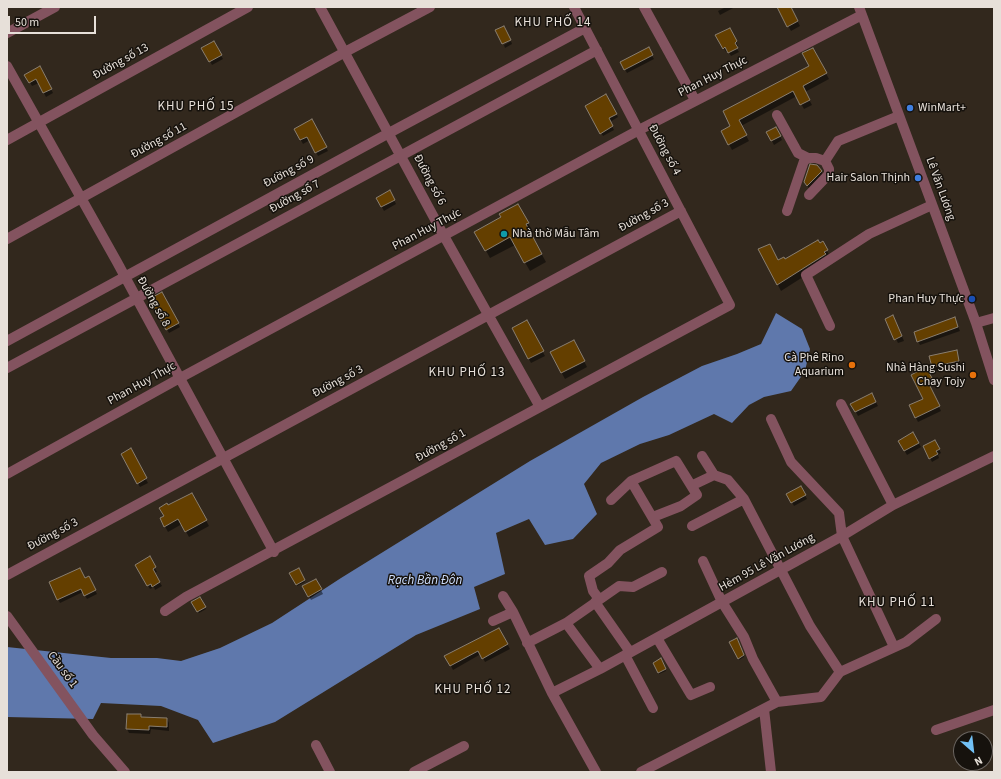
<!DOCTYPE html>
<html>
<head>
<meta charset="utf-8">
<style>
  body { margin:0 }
  #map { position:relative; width:1001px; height:779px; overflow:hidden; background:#32281d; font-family:"Source Sans 3",sans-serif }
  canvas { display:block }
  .frame { position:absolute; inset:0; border:8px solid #e7e0d9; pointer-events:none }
  .north { position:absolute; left:953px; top:731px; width:40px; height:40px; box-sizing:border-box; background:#16120d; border:1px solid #6a645f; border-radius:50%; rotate:152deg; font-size:11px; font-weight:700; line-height:16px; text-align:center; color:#e7e0d9 }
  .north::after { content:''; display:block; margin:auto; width:14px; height:18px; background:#72c1f5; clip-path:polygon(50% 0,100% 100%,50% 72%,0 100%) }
  .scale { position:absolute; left:8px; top:16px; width:88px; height:18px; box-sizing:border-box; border:2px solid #e7e0d9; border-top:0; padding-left:5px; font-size:12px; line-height:14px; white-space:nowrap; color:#e7e0d9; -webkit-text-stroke:3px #16120d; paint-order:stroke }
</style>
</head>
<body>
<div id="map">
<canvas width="1001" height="779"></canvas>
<div class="frame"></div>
<div class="north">N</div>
<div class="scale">50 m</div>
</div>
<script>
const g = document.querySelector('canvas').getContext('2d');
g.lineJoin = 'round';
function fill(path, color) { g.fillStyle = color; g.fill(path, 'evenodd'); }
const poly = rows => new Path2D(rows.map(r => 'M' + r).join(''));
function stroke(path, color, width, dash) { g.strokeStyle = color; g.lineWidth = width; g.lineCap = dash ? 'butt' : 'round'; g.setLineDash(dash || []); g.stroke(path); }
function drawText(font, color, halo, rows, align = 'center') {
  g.font = font + ' "Source Sans 3",sans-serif'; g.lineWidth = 3; g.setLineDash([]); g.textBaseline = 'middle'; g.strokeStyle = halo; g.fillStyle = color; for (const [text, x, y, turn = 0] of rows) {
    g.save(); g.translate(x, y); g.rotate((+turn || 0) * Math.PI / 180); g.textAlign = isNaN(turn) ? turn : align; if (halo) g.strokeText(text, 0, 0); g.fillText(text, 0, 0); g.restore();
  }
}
fill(poly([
  [776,313,802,329,810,349,805,371,791,391,764,397,749,405,732,423,714,414,669,435,640,444,601,463,584,484,597,514,573,539,545,545,529,519,496,533,505,574,474,587,480,609,416,635,275,722,213,743,198,720,161,706,101,703,93,719,7,717,7,647,111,658,157,658,181,661,220,648,272,623,341,578,530,461,643,397,702,366,737,354,761,344]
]), '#5f78ac');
fill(poly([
  [726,7,735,7,720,15,718,11],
  [778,7,790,7,800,26,791,31],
  [729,29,738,46,736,47,739,52,731,56,728,51,726,52,717,35],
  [511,41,512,44,505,48,504,45],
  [213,42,223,59,212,65,203,48],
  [648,49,654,59,627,73,621,62],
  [813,49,829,79,805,92,812,105,804,109,797,96,741,126,749,141,732,150,722,131,732,126,724,112,810,66],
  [40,67,53,93,46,97,39,83,32,86,26,75],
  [606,96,618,117,610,122,614,130,603,136,586,107],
  [312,121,328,151,318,156,310,140,303,144,295,130],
  [776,128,782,140,774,145,768,133],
  [817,166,824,176,810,190,805,182],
  [390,192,396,204,384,211,377,198],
  [518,205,533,232,530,233,546,262,530,271,515,245,490,258,476,232,502,218],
  [822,243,830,256,828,261,781,291,760,250,778,261,785,261],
  [162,294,180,327,169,333,151,300],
  [954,318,960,331,920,345,918,341],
  [886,319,895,320,904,341,898,343],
  [527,322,545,356,531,363,513,329],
  [577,347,587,367,565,379,551,353],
  [956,351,961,365,935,371,933,367],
  [926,368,933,382,929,385,941,411,918,422,910,406,924,399],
  [872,395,878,406,858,416,852,404],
  [913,433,921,447,907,455,899,441],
  [935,441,941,453,938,455,939,458,932,462,930,458],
  [130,450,148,483,140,487,122,454],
  [801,487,807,499,794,506,788,494],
  [192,494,209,526,189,537,182,524,168,532,161,519,165,516,168,507],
  [149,558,157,572,154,573,162,586,155,590,154,587,150,589,136,565],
  [299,569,305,582,297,586,291,574],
  [88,578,97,594,87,599,83,592,60,603,58,599],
  [316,580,323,594,311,600,304,587],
  [200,598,206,609,199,613,192,602],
  [499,629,510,649,485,662,481,654,453,670,446,656],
  [736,639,744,657,739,660,730,642],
  [661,660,666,671,659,674,654,663],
  [141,715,142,718,167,719,169,723,169,731,151,729,150,734,129,733,127,729]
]), '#0007');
const building = poly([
  [777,7,791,7,798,21,787,27,777,7],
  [504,26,511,40,502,44,495,30,504,26],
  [730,28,737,41,735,43,738,48,728,53,725,47,723,49,715,35,730,28],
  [214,41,222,55,209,62,201,48,214,41],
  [649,47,653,55,624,70,620,62,649,47],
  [813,48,827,73,803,86,810,100,800,105,793,91,739,120,747,135,728,145,721,131,730,126,723,111,809,66,802,53,813,48],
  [40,66,52,89,43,93,36,79,29,83,24,75,40,66],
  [606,94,617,114,609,118,613,126,600,134,585,106,606,94],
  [312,119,327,147,315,153,307,137,300,140,294,129,312,119],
  [776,127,781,136,771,141,766,132,776,127],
  [810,164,817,165,822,171,807,186,804,182,810,164],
  [390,190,395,200,381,207,376,198,390,190],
  [518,204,529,223,526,224,542,254,524,263,510,237,485,251,474,232,501,217,499,214,518,204],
  [818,240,820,243,823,241,828,250,824,252,826,254,777,285,758,249,770,244,778,260,784,257,785,259,818,240],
  [162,292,179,323,166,330,149,299,162,292],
  [893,315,902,336,894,340,885,319,893,315],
  [955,317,958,327,917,342,914,332,955,317],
  [527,320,544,351,528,359,512,328,527,320],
  [574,340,585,361,561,373,550,352,574,340],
  [957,350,959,361,932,367,929,356,957,350],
  [926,367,932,378,927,380,940,406,915,418,909,405,923,399,911,375,926,367],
  [872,393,876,402,855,412,850,404,872,393],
  [913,432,919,443,904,451,898,441,913,432],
  [935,440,940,449,936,451,938,454,929,459,923,446,935,440],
  [131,448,147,478,137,484,121,454,131,448],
  [801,486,806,495,791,503,786,494,801,486],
  [192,493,207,520,185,532,178,519,164,527,160,518,164,516,159,508,167,503,168,505,192,493],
  [150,556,156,567,153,569,160,582,152,587,151,584,147,586,135,565,150,556],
  [80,568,85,578,89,576,96,590,84,596,81,589,57,600,49,582,80,568],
  [299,568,305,580,296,585,289,573,299,568],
  [316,579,322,589,308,597,302,586,316,579],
  [200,597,206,607,197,612,191,602,200,597],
  [499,628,508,644,482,659,478,651,450,666,444,656,499,628],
  [737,638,744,655,738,659,729,642,737,638],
  [661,658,666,669,658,673,653,663,661,658],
  [127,714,141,714,141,717,167,718,167,727,149,726,149,730,126,729,127,714]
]);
fill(building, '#643f00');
stroke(building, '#897e70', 1);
stroke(poly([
  [320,7,444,236,540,407],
  [644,7,695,100],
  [859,7,976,323,994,380],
  [7,33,55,7],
  [7,66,117,262,274,552],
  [777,115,798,153,808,158],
  [7,140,248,7],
  [809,195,829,174,829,169,825,161,838,141,899,116],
  [787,211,804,161,808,158,816,158,825,161],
  [7,239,345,52,430,7],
  [976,323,994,318],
  [830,326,806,275,869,234,932,205],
  [7,341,389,133,585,28],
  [7,368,597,50],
  [841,404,893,505],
  [771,419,791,462,839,513,842,536,894,647],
  [702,456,714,475,728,480,744,499,810,626,840,672],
  [7,474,180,378,639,130,862,15],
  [693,485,714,475],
  [611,500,631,481,676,461,697,495,681,506,653,517],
  [692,526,744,499],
  [703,561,722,602,744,637,753,659,777,702],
  [7,575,681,211],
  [503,596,513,612,552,693,596,772],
  [599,599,593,591,589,576,608,563,620,550,658,527,631,481],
  [595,602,630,652],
  [165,611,186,597,730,305,574,7],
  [7,616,93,735,125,772],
  [493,621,513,612],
  [566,623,600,669],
  [657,638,691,695,710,687],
  [527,643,566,623,619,586,633,587,662,572],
  [625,655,653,708],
  [552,693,600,669,842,536,893,505,994,456],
  [764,709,771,772],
  [936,730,994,710],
  [316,745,330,772],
  [414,772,464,746],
  [641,772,777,702,821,697,840,672,906,642,936,619]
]), '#83535f', 10);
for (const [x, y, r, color] of [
  [910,108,4,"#3f7fe0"],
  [918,178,4,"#3f7fe0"],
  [504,234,4,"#0f9aa8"],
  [972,299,4,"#1a4fb4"],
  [852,365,4,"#e8710a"],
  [973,375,4,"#e8710a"]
]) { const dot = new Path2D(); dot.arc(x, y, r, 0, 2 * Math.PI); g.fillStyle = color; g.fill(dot); stroke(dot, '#16120d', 1.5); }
drawText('12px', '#e7e0d9', '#16120d', [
  ["Đường số 13",121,62,-29],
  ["Phan Huy Thực",713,77,-27],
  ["Đường số 11",159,141,-29],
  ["Đường số 4",664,150,62],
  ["Đường số 9",289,172,-28],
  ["Đường số 6",429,180,62],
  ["Lê Văn Lương",940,189,70],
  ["Đường số 7",295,197,-29],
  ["Đường số 3",644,216,-29],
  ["Phan Huy Thực",427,230,-28],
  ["Đường số 8",153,302,61],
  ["Đường số 3",338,382,-28],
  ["Phan Huy Thực",142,384,-29],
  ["Đường số 1",441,446,-29],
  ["Đường số 3",53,535,-28],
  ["Hẻm 95 Lê Văn Lương",767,563,-29],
  ["Cầu số 1",62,670,54]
]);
drawText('12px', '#e7e0d9', '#16120d', [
  ["WinMart+",918,108,"left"],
  ["Hair Salon Thịnh",910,178],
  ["Nhà thờ Mẫu Tâm",512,234,"left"],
  ["Phan Huy Thực",964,299],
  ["Cà Phê Rino",844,358],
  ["Aquarium",844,372],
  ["Nhà Hàng Sushi",965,368],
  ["Chay Tojy",965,382]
], 'right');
g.letterSpacing = '1px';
drawText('13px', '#e7e0d9', '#16120d', [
  ["KHU PHỐ 14",553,23],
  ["KHU PHỐ 15",196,107],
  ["KHU PHỐ 13",467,373],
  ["KHU PHỐ 11",897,603],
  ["KHU PHỐ 12",473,690]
]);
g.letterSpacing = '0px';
drawText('italic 13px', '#cedefd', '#16120d', [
  ["Rạch Bần Đôn",425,581]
]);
</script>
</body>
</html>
